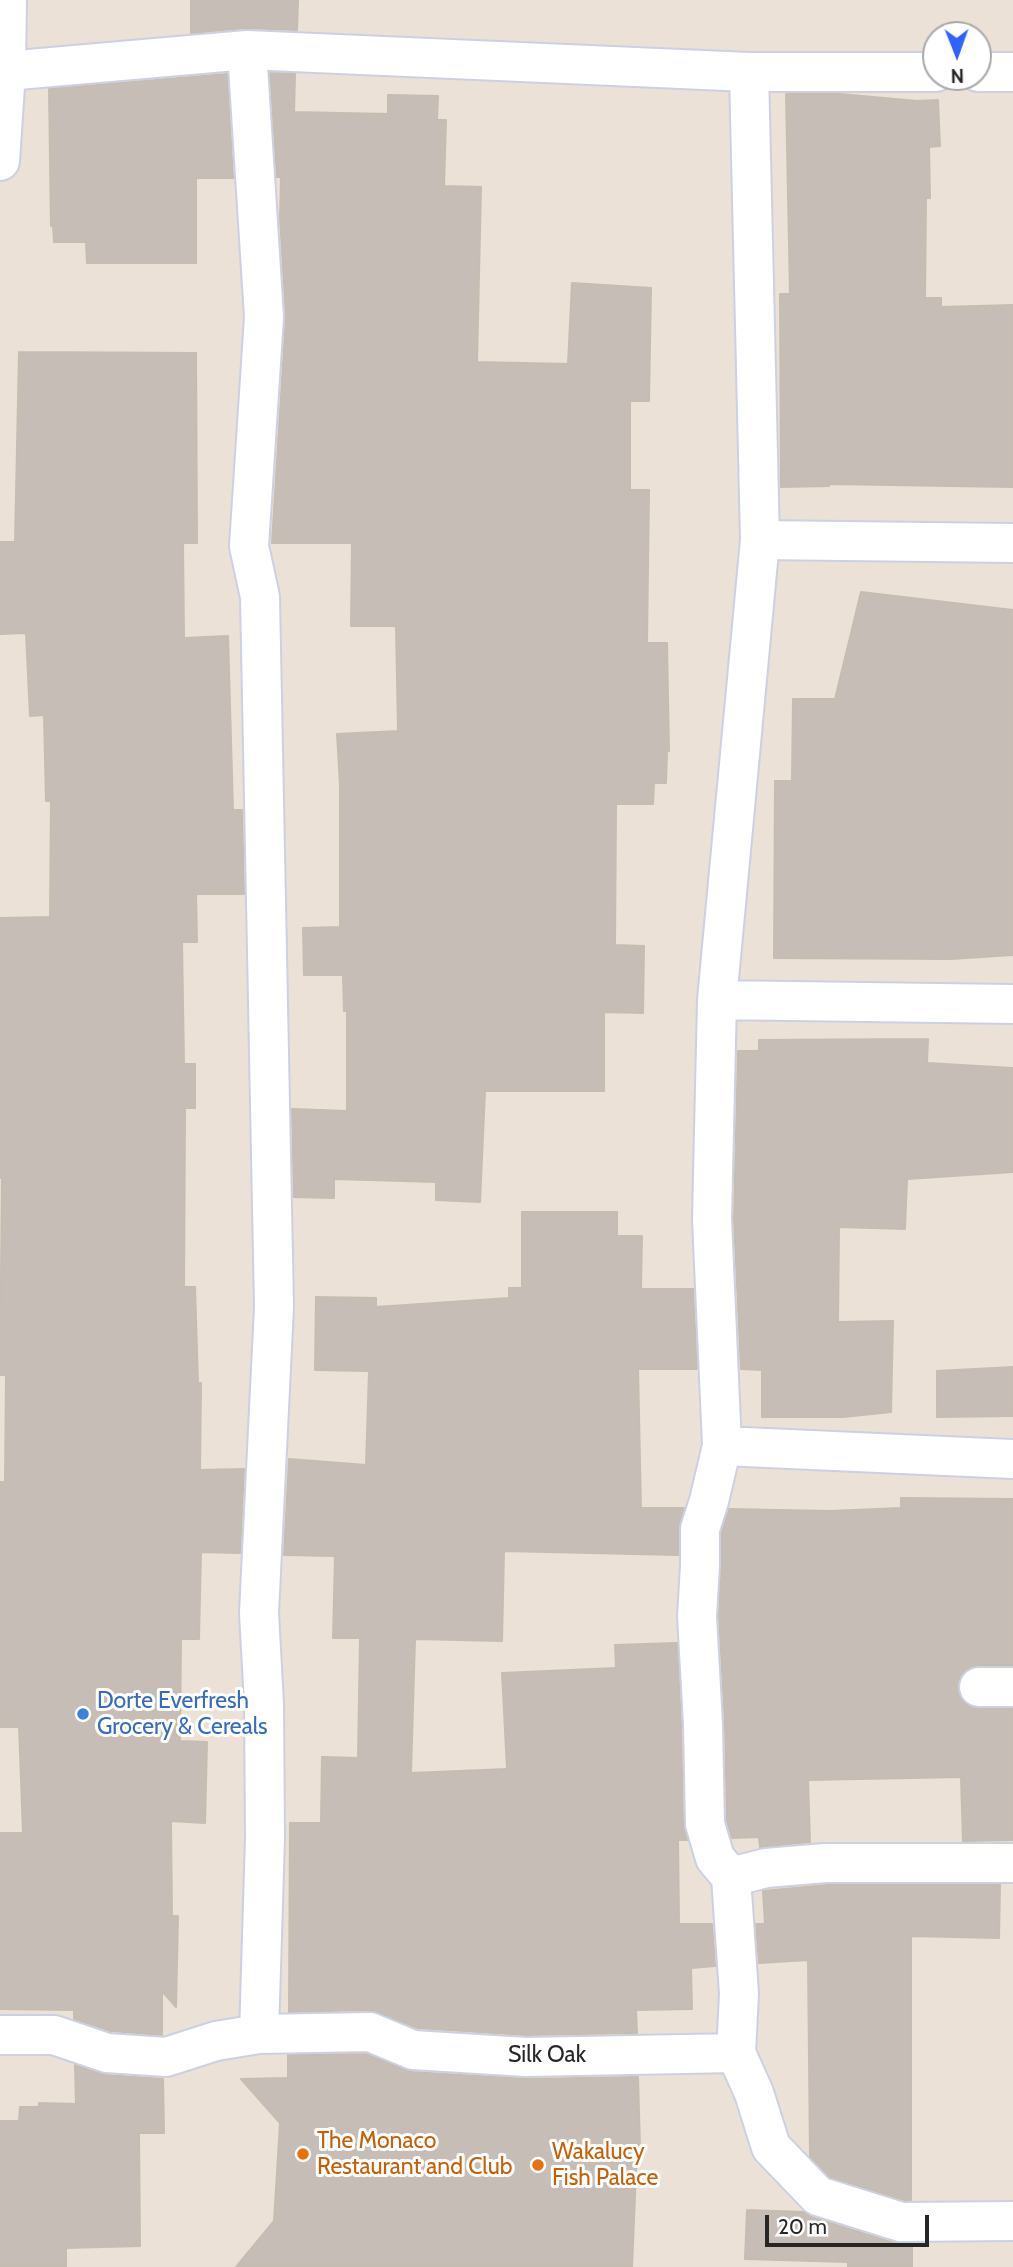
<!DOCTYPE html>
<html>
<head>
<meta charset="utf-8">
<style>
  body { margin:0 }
  #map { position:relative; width:1013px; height:2267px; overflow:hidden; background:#ebe1d6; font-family:Cabin,sans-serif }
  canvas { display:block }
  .north { position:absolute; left:922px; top:21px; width:70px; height:70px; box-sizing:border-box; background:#fff; border:2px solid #a8a8a8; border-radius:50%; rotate:179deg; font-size:19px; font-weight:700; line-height:28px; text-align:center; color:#262626 }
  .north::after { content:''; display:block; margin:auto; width:24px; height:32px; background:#2f62ff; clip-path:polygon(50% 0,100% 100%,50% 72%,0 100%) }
  .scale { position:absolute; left:765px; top:2215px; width:164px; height:32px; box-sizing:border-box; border:4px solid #262626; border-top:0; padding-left:9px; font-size:21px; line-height:24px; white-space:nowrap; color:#262626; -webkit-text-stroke:5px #fff; paint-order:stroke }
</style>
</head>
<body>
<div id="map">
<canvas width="1013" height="2267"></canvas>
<div class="north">N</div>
<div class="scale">20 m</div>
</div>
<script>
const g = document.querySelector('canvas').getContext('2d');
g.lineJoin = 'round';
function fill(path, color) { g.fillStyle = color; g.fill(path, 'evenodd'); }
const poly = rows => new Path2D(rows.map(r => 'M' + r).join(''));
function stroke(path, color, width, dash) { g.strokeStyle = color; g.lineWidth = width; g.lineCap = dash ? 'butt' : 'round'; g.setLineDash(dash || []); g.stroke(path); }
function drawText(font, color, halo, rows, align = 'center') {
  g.font = font + ' Cabin,sans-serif'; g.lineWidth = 6; g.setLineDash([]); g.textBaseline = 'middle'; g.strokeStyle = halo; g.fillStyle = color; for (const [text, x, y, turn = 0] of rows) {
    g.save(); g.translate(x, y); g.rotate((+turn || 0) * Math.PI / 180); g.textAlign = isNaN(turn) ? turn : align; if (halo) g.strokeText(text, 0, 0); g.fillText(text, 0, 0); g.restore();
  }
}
const building = poly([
  [191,0,298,0,297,30,245,28,191,33,191,0],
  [270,73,295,74,294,112,388,114,388,95,438,96,437,120,446,120,444,186,481,187,477,362,568,364,572,283,651,288,649,401,630,401,630,490,649,490,647,643,667,643,669,751,667,751,666,783,654,783,653,804,616,804,615,945,644,946,643,1013,604,1012,604,1091,485,1091,480,1202,436,1200,436,1182,334,1179,334,1198,294,1197,292,1109,347,1111,347,1011,344,1011,343,975,304,975,303,928,340,927,340,785,337,734,398,731,396,626,351,626,352,543,272,543,286,316,280,218,281,177,277,177,270,73],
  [227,74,233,178,196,178,196,263,87,263,86,242,54,242,53,226,51,226,49,89,227,74],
  [786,94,840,94,917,101,938,100,940,146,929,147,930,198,926,198,925,298,941,298,941,307,1013,305,1013,487,829,484,829,486,781,487,780,294,790,294,786,94],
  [19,352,196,353,197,543,183,543,184,638,228,636,233,810,242,810,244,894,196,894,197,942,182,942,184,1064,195,1064,195,1108,185,1108,184,1287,195,1287,198,1383,201,1383,200,1470,244,1469,240,1553,201,1552,199,1639,181,1639,180,1741,207,1742,205,1823,171,1821,172,1916,178,1916,176,2007,162,1991,162,2035,111,2031,74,2019,74,2010,0,2009,0,1833,23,1833,19,1727,0,1727,0,1482,5,1482,6,1375,0,1375,2,1178,0,1178,0,918,50,917,51,801,46,801,44,715,30,716,26,633,0,634,0,542,15,542,19,352],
  [861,592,1013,610,1013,955,951,959,774,958,775,781,792,781,793,699,835,699,861,592],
  [928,1039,927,1063,1013,1068,1013,1172,907,1179,905,1229,839,1227,838,1322,893,1321,891,1412,843,1417,762,1417,762,1370,741,1369,734,1219,738,1051,759,1051,759,1040,928,1039],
  [522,1212,617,1212,617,1236,642,1236,641,1289,693,1289,697,1369,638,1369,641,1508,684,1508,678,1529,678,1555,504,1551,502,1641,415,1639,411,1773,507,1769,502,1673,616,1668,615,1645,677,1643,681,1725,683,1824,687,1840,678,1840,679,1924,712,1924,715,1966,691,1968,692,2009,636,2010,637,2033,526,2035,418,2028,370,2010,289,2012,290,1823,321,1823,322,1757,358,1758,360,1638,333,1638,335,1556,284,1555,289,1459,366,1465,369,1371,315,1370,316,1297,376,1298,376,1307,509,1298,509,1288,522,1288,522,1212],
  [1013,1367,1013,1416,937,1417,937,1371,1013,1367],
  [901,1498,1013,1499,1013,1665,979,1665,969,1668,960,1676,957,1686,960,1697,969,1706,979,1709,1013,1709,1013,1840,963,1841,961,1777,808,1780,810,1842,760,1847,759,1837,732,1838,727,1821,725,1723,719,1616,722,1532,729,1509,830,1511,901,1508,901,1498],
  [826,1885,1000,1885,999,1938,911,1936,911,2200,904,2200,830,2177,810,2156,808,1960,759,1963,756,1924,765,1924,763,1891,826,1885],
  [366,2054,412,2072,526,2079,638,2077,640,2148,637,2148,632,2267,236,2267,274,2221,280,2123,241,2079,288,2078,288,2055,366,2054],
  [75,2065,105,2075,163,2079,164,2133,139,2133,140,2246,66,2248,66,2267,0,2267,0,2121,19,2121,20,2107,39,2107,39,2103,76,2104,75,2065],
  [747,2210,803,2212,811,2217,894,2243,912,2244,912,2267,848,2267,848,2262,745,2259,747,2210]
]);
fill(building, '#c6beb6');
stroke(building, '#c6bdb0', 2);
const street = poly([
  [247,50,749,72,936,72],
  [6,71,247,50,264,317,249,546,260,597,274,1307,259,1613,264,1704,265,1838,259,2034],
  [978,72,1013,72],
  [0,161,6,71,7,0],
  [760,540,1013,543],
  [717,1000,1013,1004],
  [722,1446,1013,1459],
  [979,1687,1013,1687],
  [731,1877,766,1868,825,1863,1013,1863],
  [0,2035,54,2035,107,2053,166,2057,216,2041,259,2034,370,2032,413,2050,526,2057,736,2053,754,2093,771,2147,818,2196,901,2222,1013,2221],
  [736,2053,739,1994,731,1877,715,1858,705,1824,703,1724,697,1616,700,1566,700,1529,709,1501,722,1446,712,1219,717,1000,760,540,749,72]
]);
stroke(street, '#cbd1e2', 42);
stroke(street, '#fff', 38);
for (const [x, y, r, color] of [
  [83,1714,7,"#3f7fe0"],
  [303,2154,7,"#e8710a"],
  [538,2165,7,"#e8710a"]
]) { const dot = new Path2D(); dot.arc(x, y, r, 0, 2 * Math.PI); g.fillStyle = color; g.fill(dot); stroke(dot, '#fff', 2.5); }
drawText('23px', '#366cbe', '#fff', [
  ["Dorte Everfresh",97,1701],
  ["Grocery & Cereals",97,1727]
], 'left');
drawText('23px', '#262626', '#fff', [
  ["Silk Oak",547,2055]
]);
drawText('23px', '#c56008', '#fff', [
  ["The Monaco",317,2141],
  ["Restaurant and Club",317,2167],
  ["Wakalucy",552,2152],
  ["Fish Palace",552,2178]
], 'left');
</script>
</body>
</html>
